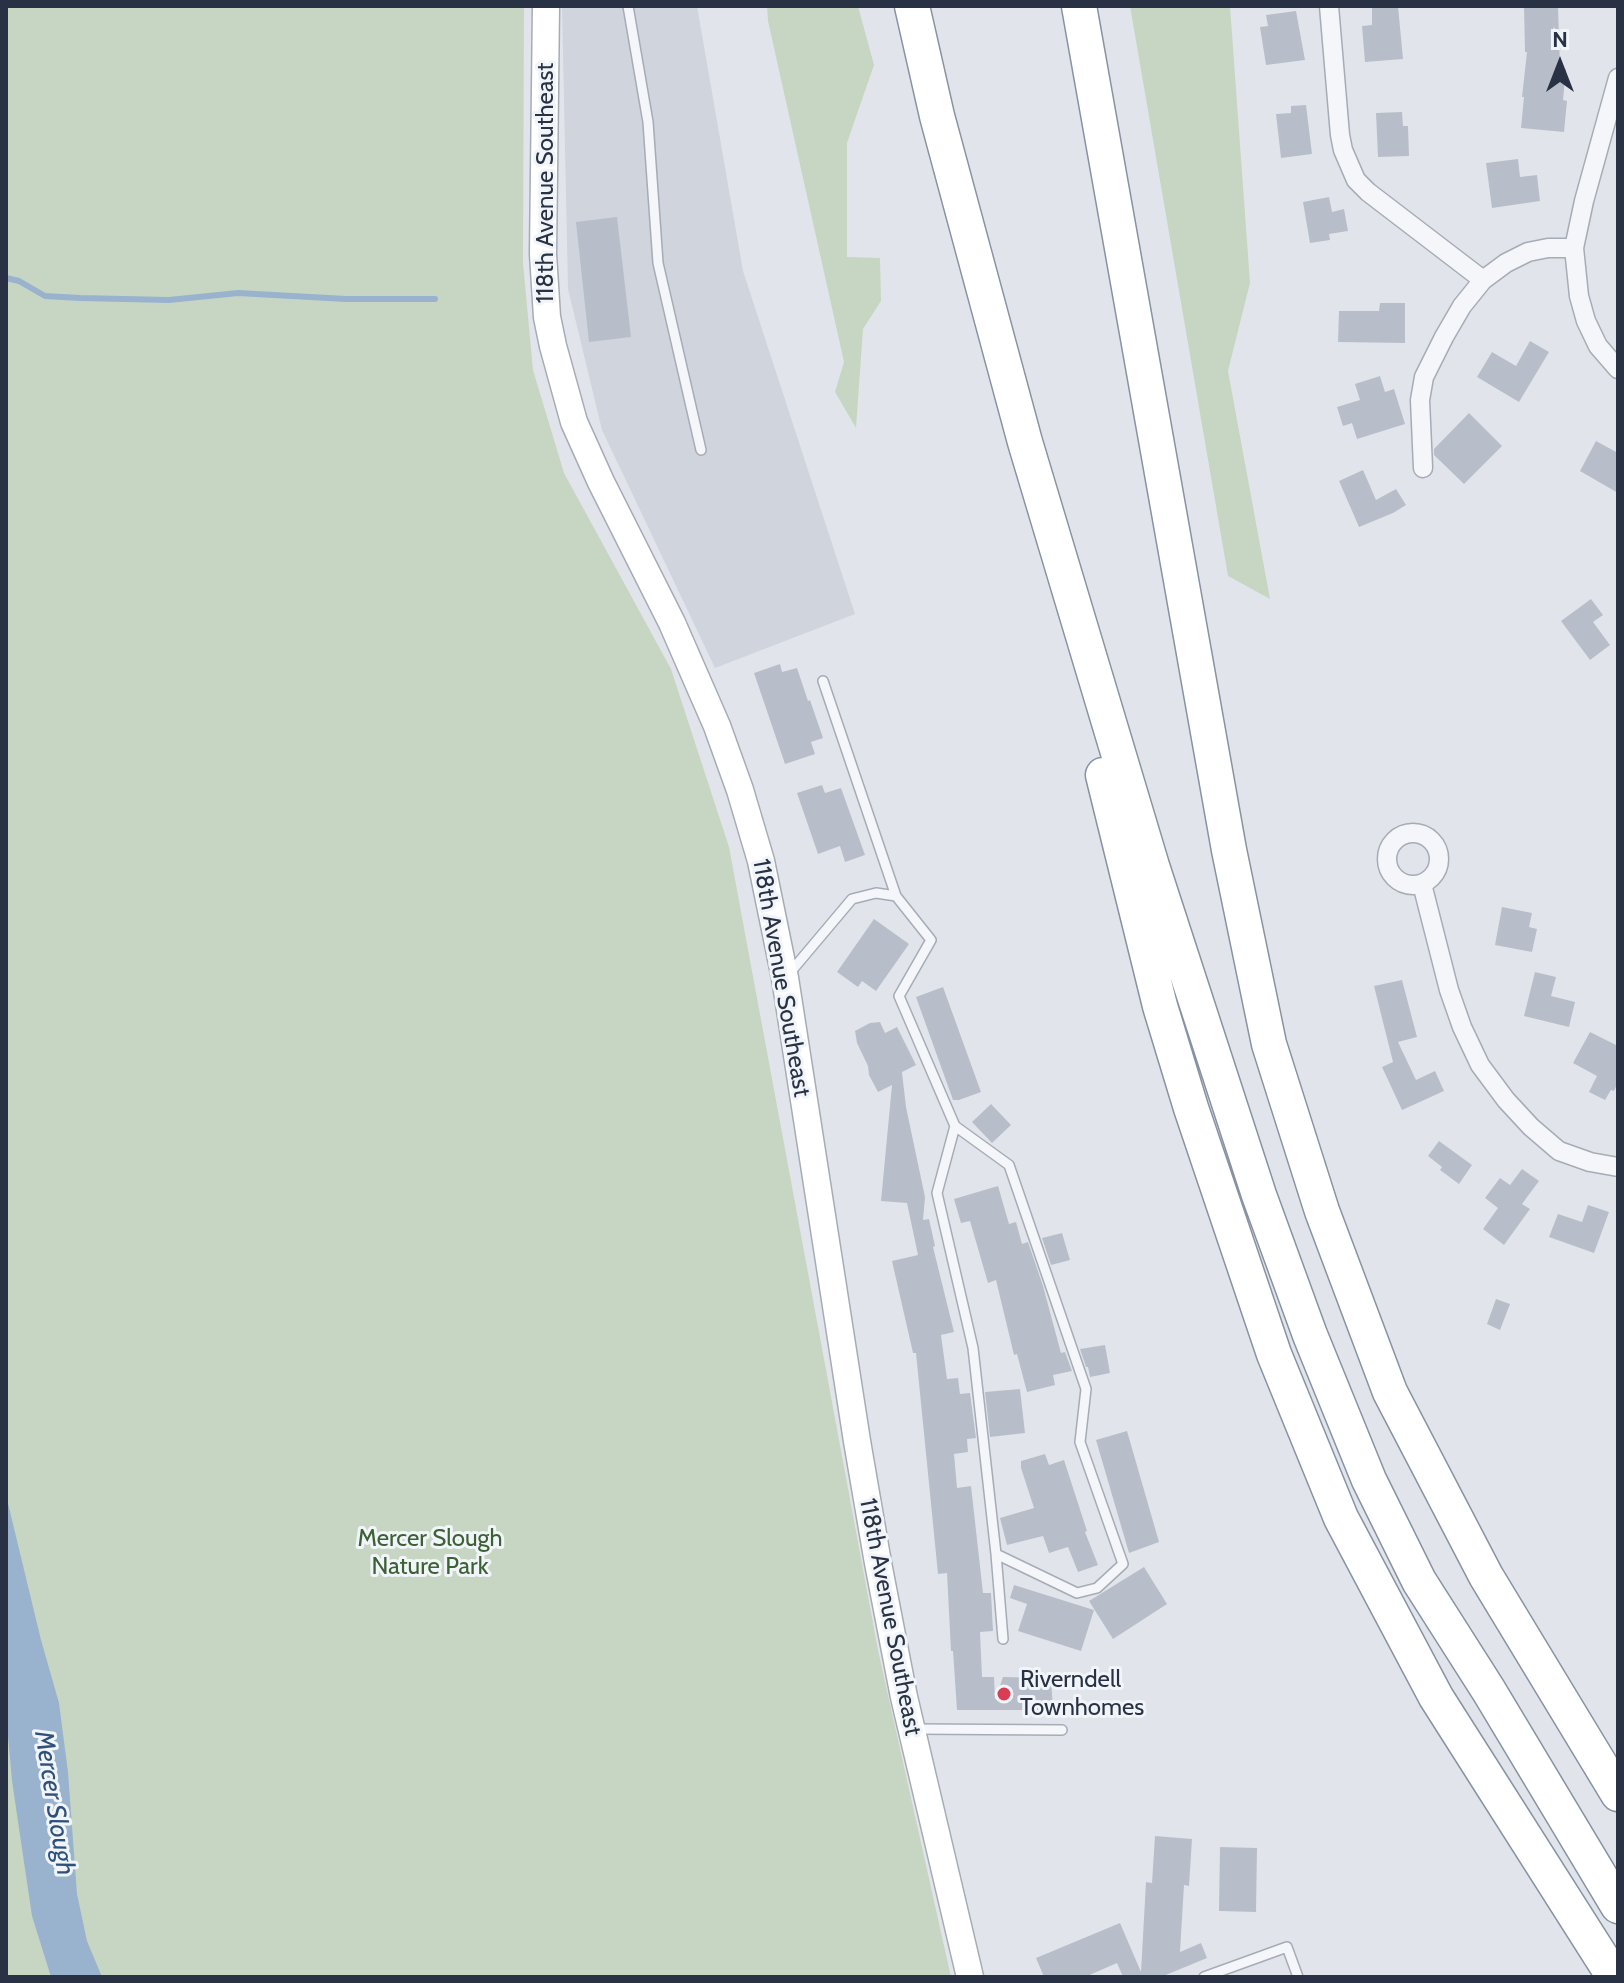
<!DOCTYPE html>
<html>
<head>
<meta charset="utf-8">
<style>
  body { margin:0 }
  #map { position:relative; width:1624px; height:1983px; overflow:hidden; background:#e1e5eb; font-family:Cabin,sans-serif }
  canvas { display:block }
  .frame { position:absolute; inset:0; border:8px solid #283244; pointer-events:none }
  .north { position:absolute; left:1520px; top:24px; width:80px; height:80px; -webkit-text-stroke:6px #f1f4f8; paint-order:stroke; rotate:0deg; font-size:22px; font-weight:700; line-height:32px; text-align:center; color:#283244 }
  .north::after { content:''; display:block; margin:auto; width:28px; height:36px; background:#283244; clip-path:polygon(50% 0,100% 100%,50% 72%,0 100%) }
</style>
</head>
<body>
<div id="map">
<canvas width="1624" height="1983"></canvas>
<div class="frame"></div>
<div class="north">N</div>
</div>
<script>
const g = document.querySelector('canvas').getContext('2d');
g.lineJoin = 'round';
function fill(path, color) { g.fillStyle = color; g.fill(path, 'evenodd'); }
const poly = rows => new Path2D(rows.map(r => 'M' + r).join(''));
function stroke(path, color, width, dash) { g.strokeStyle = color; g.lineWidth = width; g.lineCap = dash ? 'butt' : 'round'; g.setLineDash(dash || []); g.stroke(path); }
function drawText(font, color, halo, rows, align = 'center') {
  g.font = font + ' Cabin,sans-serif'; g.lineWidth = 6; g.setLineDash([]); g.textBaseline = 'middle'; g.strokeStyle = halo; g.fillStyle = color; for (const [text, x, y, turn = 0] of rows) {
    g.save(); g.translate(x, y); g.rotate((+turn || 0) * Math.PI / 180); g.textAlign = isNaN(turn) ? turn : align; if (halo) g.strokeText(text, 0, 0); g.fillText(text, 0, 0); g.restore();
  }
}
fill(poly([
  [562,6,697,6,743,271,855,614,715,668,602,430,568,289]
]), '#cfd4dd');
fill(poly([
  [6,6,524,6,523,263,533,370,564,473,671,669,729,847,878,1650,951,1977,6,1977],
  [767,6,858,6,874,65,847,143,847,257,880,258,881,301,863,329,856,428,835,392,844,362,768,21],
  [1130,6,1230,6,1250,283,1228,371,1270,599,1228,576]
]), '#c7d6c2');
fill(poly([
  [6,1495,41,1640,59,1703,68,1772,77,1894,87,1941,102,1977,51,1977,32,1916,12,1781,6,1714]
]), '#99b3ce');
stroke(poly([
  [6,278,19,281,45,296,80,298,169,300,238,293,346,299,435,299]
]), '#99b3ce', 6);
fill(poly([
  [1372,6,1398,6,1403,59,1365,62,1362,26,1372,25],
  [1524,6,1558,6,1560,68,1566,69,1563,100,1567,101,1564,132,1521,128,1524,97,1522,97,1527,52,1525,52],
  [1296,11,1305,60,1266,65,1260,27,1268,26,1266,15],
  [1306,105,1312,154,1281,158,1276,114,1291,113,1291,106],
  [1402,112,1403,126,1408,126,1409,156,1378,157,1376,113],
  [1518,159,1520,177,1537,175,1540,201,1492,208,1486,163],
  [1329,197,1332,212,1344,209,1348,231,1329,234,1330,240,1310,243,1303,202],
  [617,217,631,337,589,342,576,222],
  [1380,303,1405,303,1405,343,1338,342,1339,311,1379,311],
  [1530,341,1549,352,1519,402,1477,377,1492,352,1516,366],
  [1380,376,1385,392,1394,389,1405,424,1357,439,1352,423,1343,426,1337,407,1360,400,1355,384],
  [1469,413,1502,446,1464,484,1434,455,1434,449],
  [1596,441,1618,453,1618,493,1580,471],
  [1363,470,1376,500,1396,489,1406,505,1393,513,1359,527,1339,481],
  [1591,599,1603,615,1593,622,1610,645,1590,660,1561,621],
  [780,664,782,672,797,668,808,701,810,700,823,738,811,742,815,754,785,764,754,673],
  [822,785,825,793,841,788,865,855,845,862,840,846,818,854,797,793],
  [1502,907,1532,913,1529,927,1537,929,1532,952,1495,945],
  [874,919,909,944,876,991,862,981,858,987,837,972],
  [1535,972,1556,977,1551,996,1575,1002,1569,1027,1524,1016],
  [1402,980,1417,1037,1398,1042,1416,1080,1435,1071,1444,1091,1402,1110,1382,1067,1393,1062,1374,986],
  [943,987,981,1092,959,1100,953,1100,916,997],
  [880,1022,885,1033,897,1027,916,1065,902,1072,906,1107,925,1197,923,1220,929,1219,935,1246,933,1247,954,1332,941,1335,947,1379,958,1378,960,1394,970,1393,976,1438,967,1439,968,1452,954,1454,957,1488,971,1486,983,1593,991,1593,993,1631,980,1632,982,1677,994,1677,995,1700,1003,1677,1051,1678,1053,1710,957,1710,953,1651,951,1651,947,1573,938,1574,916,1353,913,1353,892,1261,918,1255,907,1203,881,1201,892,1085,878,1092,869,1075,868,1066,857,1043,855,1031,870,1023],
  [1590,1032,1618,1046,1618,1082,1614,1091,1611,1090,1605,1100,1589,1092,1597,1076,1573,1063],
  [991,1104,1011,1125,992,1143,972,1122],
  [1439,1141,1472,1165,1459,1184,1440,1170,1442,1167,1428,1156],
  [1522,1169,1539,1181,1522,1204,1530,1209,1504,1245,1483,1229,1498,1208,1485,1198,1500,1178,1510,1185],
  [998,1186,1009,1224,1016,1222,1022,1244,1028,1242,1043,1286,1061,1353,1065,1352,1072,1371,1053,1375,1055,1385,1027,1392,1017,1354,1014,1355,996,1280,988,1283,970,1221,961,1223,954,1199],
  [1588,1205,1609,1212,1594,1253,1549,1237,1558,1214,1582,1222],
  [1062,1233,1070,1260,1051,1265,1042,1238],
  [1496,1299,1510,1304,1500,1330,1487,1324],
  [1105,1345,1110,1373,1090,1377,1088,1367,1086,1367,1080,1349],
  [1020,1389,1025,1433,990,1437,985,1392],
  [1127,1431,1159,1542,1129,1553,1096,1440],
  [1045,1454,1049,1465,1064,1460,1087,1531,1085,1532,1098,1565,1078,1572,1068,1547,1049,1553,1043,1536,1007,1545,1000,1518,1034,1508,1021,1468,1021,1461],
  [1144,1567,1167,1604,1113,1639,1089,1601],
  [1014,1585,1094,1610,1081,1651,1018,1631,1027,1604,1010,1598],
  [1155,1836,1192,1839,1189,1886,1184,1885,1180,1952,1201,1943,1207,1958,1161,1977,1123,1977,1117,1963,1085,1977,1044,1977,1036,1958,1120,1923,1141,1972,1146,1882,1152,1883],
  [1220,1847,1257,1848,1256,1912,1219,1911]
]), '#b8bec9');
const lane = poly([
  [628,6,648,122,658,263,701,450],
  [823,681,896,896,931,940,899,996,955,1126,1009,1165,1086,1389,1080,1442,1123,1564,1097,1588,1077,1593,996,1554],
  [788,975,852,899,876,893,896,896],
  [955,1126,937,1193,973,1348,996,1554,1003,1639],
  [915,1729,1062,1730],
  [1204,1977,1287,1947,1298,1977]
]);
const street = poly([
  [1329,6,1340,135,1343,150,1356,180,1368,192,1483,280],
  [1618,78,1584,201,1574,248,1579,296,1586,321,1598,346,1618,369],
  [1423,468,1420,400,1424,377,1444,337,1462,306,1483,280,1506,263,1528,252,1548,248,1574,248],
  '1387 859a26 26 0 1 1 52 0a26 26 0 1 1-52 0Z',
  [1422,884,1449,990,1462,1027,1480,1065,1506,1100,1531,1127,1559,1151,1590,1162,1618,1167]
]);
const secondary = poly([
  [546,6,543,254,547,317,553,346,574,422,601,482,672,623,717,726,740,790,761,861,785,978,857,1441,878,1563,904,1697,970,1977]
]);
const highway = poly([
  [912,6,937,116,1025,442,1152,866,1259,1195,1310,1335,1369,1480,1419,1581,1489,1691,1618,1906],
  [1079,6,1229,850,1269,1044,1322,1211,1390,1392,1486,1576,1618,1794],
  [1103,775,1160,1006,1191,1108,1274,1354,1341,1518,1436,1697,1614,1977]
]);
stroke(lane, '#a6acb6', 12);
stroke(street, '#a6acb6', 21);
stroke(secondary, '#a6acb6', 29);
stroke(highway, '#8792a3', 37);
stroke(lane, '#f4f6f9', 9);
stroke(street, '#f4f6f9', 18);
stroke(secondary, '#fff', 26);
stroke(highway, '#fff', 34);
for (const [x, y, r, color] of [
  [1004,1694,8,"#da3c53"]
]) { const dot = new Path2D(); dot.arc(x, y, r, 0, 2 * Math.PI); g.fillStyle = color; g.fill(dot); stroke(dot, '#f1f4f8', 3); }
drawText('24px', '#283244', '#f1f4f8', [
  ["118th Avenue Southeast",546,183,-90],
  ["118th Avenue Southeast",781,978,80],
  ["118th Avenue Southeast",890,1617,79]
]);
drawText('24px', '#3c6134', '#f1f4f8', [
  ["Mercer Slough",430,1539],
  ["Nature Park",430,1567]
]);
drawText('24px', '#283244', '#f1f4f8', [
  ["Riverndell",1020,1680],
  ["Townhomes",1020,1708]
], 'left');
drawText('italic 26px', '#2e517c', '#f1f4f8', [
  ["Mercer Slough",54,1803,81]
]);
</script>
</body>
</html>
